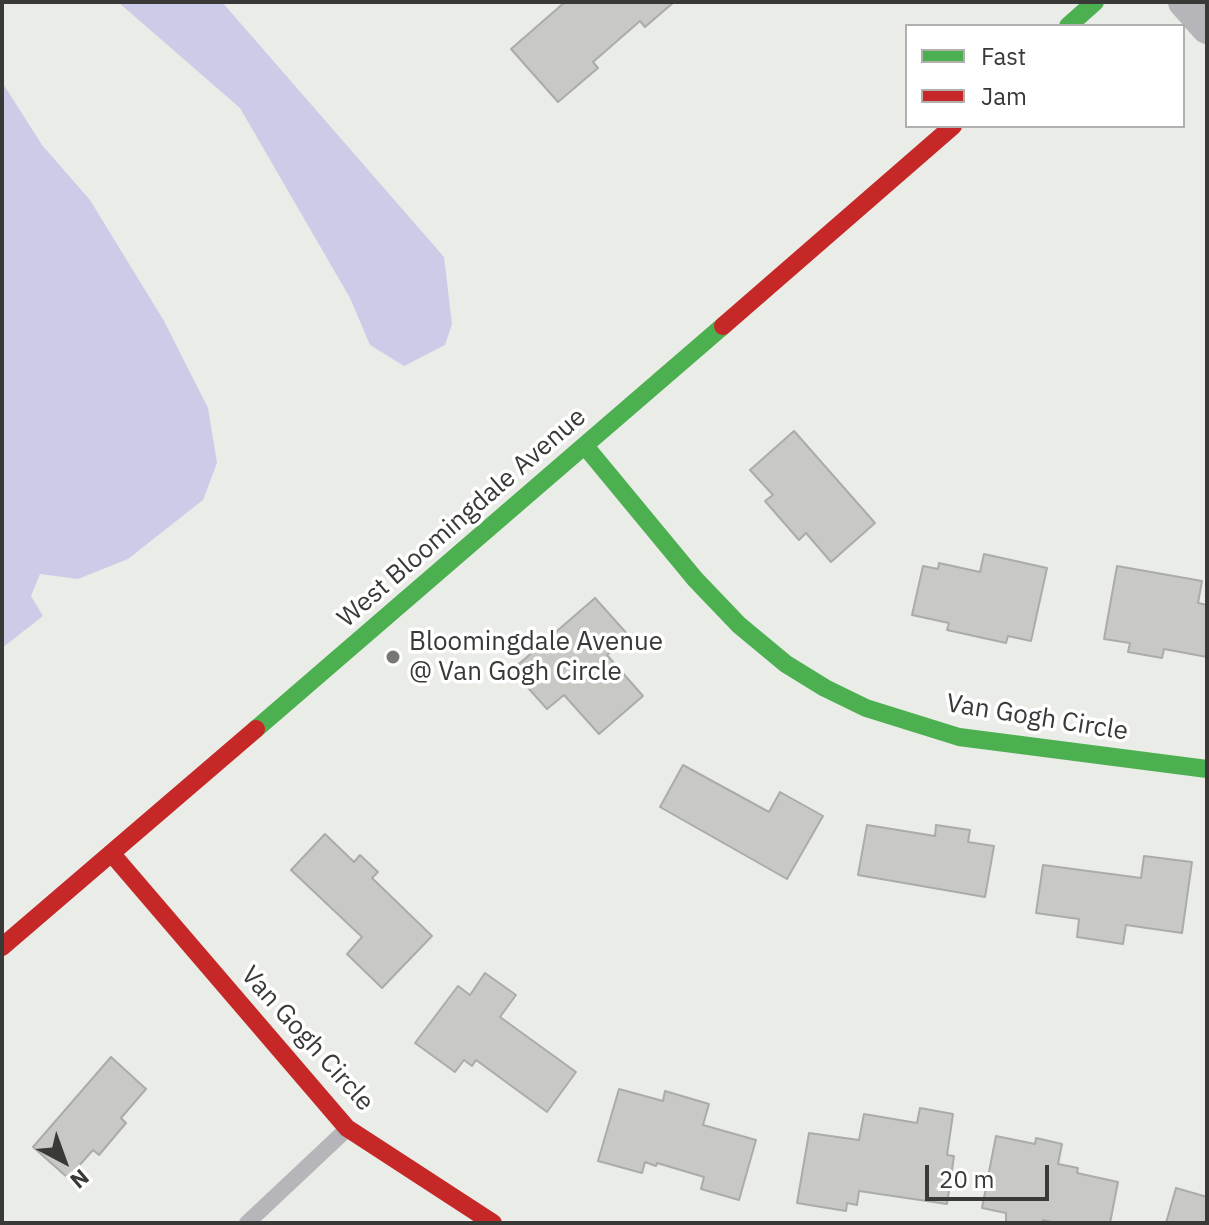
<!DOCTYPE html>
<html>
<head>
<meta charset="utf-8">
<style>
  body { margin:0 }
  #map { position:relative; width:1209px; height:1225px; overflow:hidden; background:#eaece7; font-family:"IBM Plex Sans",sans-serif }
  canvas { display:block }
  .frame { position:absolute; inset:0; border:4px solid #393a37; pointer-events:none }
  .legend { position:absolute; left:905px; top:24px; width:280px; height:104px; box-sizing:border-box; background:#fff; border:2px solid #b0b0af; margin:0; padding:10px 14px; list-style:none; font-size:24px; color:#393a37 }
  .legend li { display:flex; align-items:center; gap:16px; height:40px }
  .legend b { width:40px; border:2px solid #b0b0af }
  .north { position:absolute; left:24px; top:1121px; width:80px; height:80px; -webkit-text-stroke:6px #fff; paint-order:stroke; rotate:139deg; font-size:22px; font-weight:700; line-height:32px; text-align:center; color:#393a37 }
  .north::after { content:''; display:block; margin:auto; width:28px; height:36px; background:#393a37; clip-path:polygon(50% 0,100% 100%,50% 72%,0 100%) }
  .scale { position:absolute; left:925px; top:1165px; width:124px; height:36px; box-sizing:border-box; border:4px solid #393a37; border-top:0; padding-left:10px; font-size:24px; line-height:28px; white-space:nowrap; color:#393a37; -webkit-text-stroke:6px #fff; paint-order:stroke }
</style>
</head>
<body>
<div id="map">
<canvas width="1209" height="1225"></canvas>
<div class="frame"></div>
<ul class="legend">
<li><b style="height:10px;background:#4caf50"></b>Fast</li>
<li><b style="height:10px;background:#c62828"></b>Jam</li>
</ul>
<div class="north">N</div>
<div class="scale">20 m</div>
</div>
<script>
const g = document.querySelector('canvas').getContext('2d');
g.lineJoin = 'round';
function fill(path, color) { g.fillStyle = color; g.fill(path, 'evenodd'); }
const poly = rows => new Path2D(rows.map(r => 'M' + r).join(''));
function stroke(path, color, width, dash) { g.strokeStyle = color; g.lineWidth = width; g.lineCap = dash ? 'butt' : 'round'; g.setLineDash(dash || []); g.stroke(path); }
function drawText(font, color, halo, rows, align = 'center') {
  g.font = font + ' "IBM Plex Sans",sans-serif'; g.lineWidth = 7; g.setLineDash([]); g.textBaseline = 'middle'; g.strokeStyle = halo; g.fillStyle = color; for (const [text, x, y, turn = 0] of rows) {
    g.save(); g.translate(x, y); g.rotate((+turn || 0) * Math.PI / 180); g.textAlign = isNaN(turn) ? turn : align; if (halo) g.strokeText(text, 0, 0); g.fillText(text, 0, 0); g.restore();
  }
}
fill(poly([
  [118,2,222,2,444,257,452,324,445,345,404,366,370,345,350,298,240,108],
  [2,82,42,145,90,200,164,321,208,408,217,463,203,500,128,559,78,579,40,574,31,596,43,616,2,648]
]), '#cdcce8');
const building = poly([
  [565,2,674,2,645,27,640,21,593,62,598,68,558,102,511,49,565,2],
  [794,431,875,523,831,562,806,533,799,540,765,501,773,495,750,470,794,431],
  [984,554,1047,568,1031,641,1008,636,1006,643,947,630,949,623,912,615,923,566,938,569,939,563,980,572,984,554],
  [1117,566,1202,581,1198,603,1207,605,1207,657,1164,649,1162,658,1128,652,1130,643,1104,639,1117,566],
  [595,598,629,636,607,655,643,696,599,734,564,695,547,709,512,670,595,598],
  [683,765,769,812,780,792,823,816,787,879,660,807,683,765],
  [867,825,935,836,936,825,970,830,968,842,994,846,985,897,858,875,867,825],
  [325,834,354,862,360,855,378,872,372,878,432,936,382,988,347,954,362,937,291,870,325,834],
  [1144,856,1192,862,1182,933,1126,925,1123,944,1077,937,1079,919,1036,913,1043,865,1141,878,1144,856],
  [485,973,516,995,500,1017,576,1072,547,1112,476,1060,472,1066,464,1060,455,1072,415,1043,458,986,470,995,485,973],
  [111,1057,146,1089,121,1118,126,1123,99,1155,93,1150,68,1178,33,1147,111,1057],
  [619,1089,663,1101,665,1091,709,1104,703,1125,756,1140,739,1200,701,1189,704,1177,657,1163,656,1166,645,1162,642,1173,598,1161,619,1089],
  [920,1108,953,1114,947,1155,954,1156,947,1204,859,1191,857,1205,847,1203,846,1211,797,1203,809,1133,859,1140,864,1114,917,1123,920,1108],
  [996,1136,1035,1144,1036,1138,1062,1144,1058,1164,1078,1168,1077,1173,1118,1182,1110,1223,1056,1223,1043,1220,1042,1223,1006,1223,1006,1213,982,1208,996,1136],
  [1176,1188,1207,1197,1207,1223,1166,1223,1176,1188]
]);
fill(building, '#c8c9c5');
stroke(building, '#aaaca8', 2);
stroke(poly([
  [247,1223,346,1130]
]), '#b5b5ba', 16);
stroke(poly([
  [1184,2,1207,28]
]), '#b5b5ba', 32);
stroke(poly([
  [1068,26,1095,2],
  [585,446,695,579,739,625,786,664,825,688,866,708,959,737,1207,769],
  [256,729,723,326]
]), '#4caf50', 18);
stroke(poly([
  [723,326,953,126],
  [112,854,347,1128,493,1223],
  [2,947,256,729]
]), '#c62828', 18);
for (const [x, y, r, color] of [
  [393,657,8,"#777875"]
]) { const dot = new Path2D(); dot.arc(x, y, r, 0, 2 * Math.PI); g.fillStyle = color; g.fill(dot); stroke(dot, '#fff', 3); }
drawText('26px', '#393a37', '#fff', [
  ["West Bloomingdale Avenue",462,518,-41],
  ["Van Gogh Circle",1037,718,9],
  ["Van Gogh Circle",307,1039,48]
]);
drawText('26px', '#393a37', '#fff', [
  ["Bloomingdale Avenue",409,642],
  ["@ Van Gogh Circle",409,672]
], 'left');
</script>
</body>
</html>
